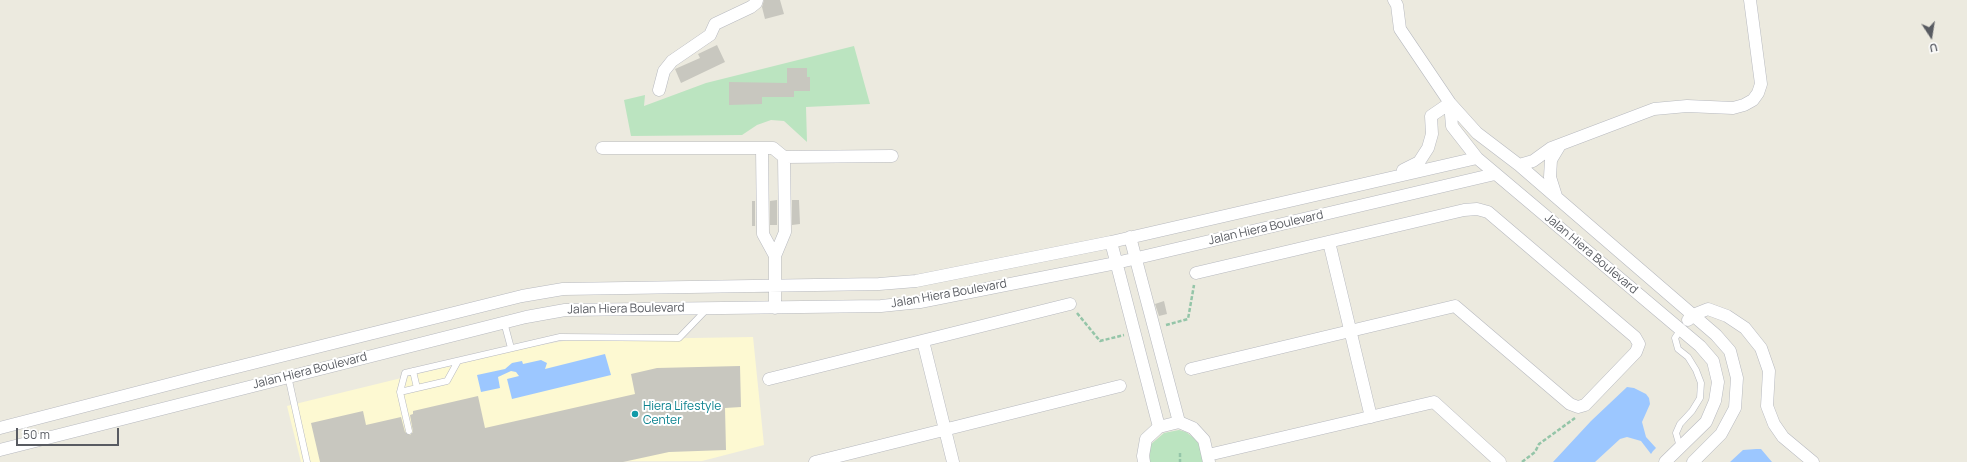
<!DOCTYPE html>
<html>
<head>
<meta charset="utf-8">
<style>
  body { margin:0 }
  #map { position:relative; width:1967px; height:462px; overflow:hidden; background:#eceadf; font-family:Manrope,sans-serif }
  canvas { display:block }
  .north { position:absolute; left:1911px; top:16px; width:40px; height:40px; -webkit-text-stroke:3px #fff; paint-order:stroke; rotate:168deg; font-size:11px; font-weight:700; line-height:16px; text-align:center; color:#585b61 }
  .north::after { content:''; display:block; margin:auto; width:14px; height:18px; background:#585b61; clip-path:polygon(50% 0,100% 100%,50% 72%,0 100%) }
  .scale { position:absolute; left:16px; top:428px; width:103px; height:18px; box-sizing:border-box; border:2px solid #585b61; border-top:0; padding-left:5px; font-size:12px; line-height:14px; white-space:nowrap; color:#585b61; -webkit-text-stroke:3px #fff; paint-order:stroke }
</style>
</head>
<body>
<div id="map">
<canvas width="1967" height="462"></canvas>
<div class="north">U</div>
<div class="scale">50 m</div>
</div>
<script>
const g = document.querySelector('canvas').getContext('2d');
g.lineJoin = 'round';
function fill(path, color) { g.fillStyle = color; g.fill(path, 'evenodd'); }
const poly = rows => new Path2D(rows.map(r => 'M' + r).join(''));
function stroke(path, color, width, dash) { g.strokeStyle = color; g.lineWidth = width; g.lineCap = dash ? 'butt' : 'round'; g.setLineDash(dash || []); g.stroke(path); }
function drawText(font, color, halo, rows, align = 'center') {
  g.font = font + ' Manrope,sans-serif'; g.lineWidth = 4; g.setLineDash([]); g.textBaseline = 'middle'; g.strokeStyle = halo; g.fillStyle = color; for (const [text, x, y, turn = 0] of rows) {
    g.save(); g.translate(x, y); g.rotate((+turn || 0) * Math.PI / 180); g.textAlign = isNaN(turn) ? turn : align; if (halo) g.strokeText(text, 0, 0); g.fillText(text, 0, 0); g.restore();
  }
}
fill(poly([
  [753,337,764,445,702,461,301,462,287,406,520,349,569,340]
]), '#fdf9d2');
fill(poly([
  [854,46,870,104,806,107,807,142,784,121,771,120,757,125,742,135,631,136,624,100,645,95,644,106,706,83],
  [1179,430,1186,432,1194,438,1199,444,1203,462,1150,462,1150,445,1164,433]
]), '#bbe4c0');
fill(poly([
  [605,354,611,375,512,399,507,379,519,376,516,372,511,371,498,377,500,388,481,392,477,375,505,369,512,363,522,361,523,364,541,360,547,363,545,369],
  [1627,387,1634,388,1646,394,1649,398,1650,404,1642,422,1646,437,1656,448,1653,451,1651,454,1641,441,1627,437,1620,439,1595,462,1553,462,1591,421],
  [1756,449,1761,449,1772,462,1730,462,1743,450]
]), '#9cc7ff');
fill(poly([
  [764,0,780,0,784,14,765,19,762,7],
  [717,45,725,62,681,83,675,69,700,58,698,54],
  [787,68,807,68,807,77,810,77,810,91,794,91,794,97,762,97,762,104,729,105,729,82,787,83],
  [777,200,777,225,770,225,770,201],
  [792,200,799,200,800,224,792,225],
  [752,201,755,201,755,226,752,226],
  [1164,301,1167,314,1159,316,1155,304],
  [740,366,741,407,725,408,726,450,669,452,623,462,320,462,311,423,363,411,366,425,401,417,405,432,410,435,413,432,410,415,413,414,413,411,478,396,485,428,635,394,631,374,657,368]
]), '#c8c7bf');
const lane = poly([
  [504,322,511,348],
  [413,371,417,388],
  [288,376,307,462],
  [400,392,447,381,458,361],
  [409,431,400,392,405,373,560,337,679,338,707,309],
  [1680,447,1676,433,1680,424,1692,411,1700,398,1701,383,1696,370,1688,357,1678,349,1675,338,1681,329]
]);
const street = poly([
  [1394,0,1397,5,1400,29,1450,103,1477,133,1519,165,1556,197,1716,335,1730,351,1737,378,1735,408,1721,434,1693,462],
  [659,90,664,71,672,61,710,35,715,24,751,7,756,3,757,0],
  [1450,103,1452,126,1477,158,1700,346,1713,361,1718,382,1715,401,1706,422,1665,462],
  [602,148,773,148,784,157,892,156],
  [762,148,763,234,775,256],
  [1519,165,1533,161,1551,148,1654,109,1687,106,1733,108,1744,105,1753,100,1758,93,1761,84,1750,0],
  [1403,170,1419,162,1428,148,1432,134,1431,116,1450,103],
  [1556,196,1550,177,1551,160,1560,145],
  [1130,237,1179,422],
  [1111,242,1159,427],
  [1329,242,1371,417],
  [775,308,775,256,785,232,784,157],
  [1688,320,1693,315,1708,309,1727,316,1745,328,1761,348,1769,371,1767,406,1774,424,1783,437,1813,462],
  [923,341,953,462],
  [1191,369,1455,306,1570,404,1578,407,1585,405,1636,352,1639,344,1635,337,1488,212,1477,209,1464,210,1196,273],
  [769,379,1070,304],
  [0,428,205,375,522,296,563,289,879,284,916,281,1111,242,1477,158],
  [0,450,526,317,565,310,881,306,920,302,1116,263,1495,174],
  [1208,455,1434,402,1500,462],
  [815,462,1120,386],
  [1144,462,1143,456,1146,439,1159,427,1179,422,1193,428,1204,440,1209,462]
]);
stroke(lane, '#b7b9bf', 7);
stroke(street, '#b7b9bf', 13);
stroke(poly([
  [1077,313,1100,341,1124,335],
  [1166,325,1188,319,1194,285],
  [1180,453,1180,462],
  [1522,462,1535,452,1539,444,1575,418]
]), '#94c5a8', 2.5, [4, 2]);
stroke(lane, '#fff', 6);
stroke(street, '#fff', 12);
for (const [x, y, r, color] of [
  [635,414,4,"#0f9aa8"]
]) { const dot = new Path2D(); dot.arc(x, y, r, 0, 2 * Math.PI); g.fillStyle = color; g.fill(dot); stroke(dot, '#fff', 1.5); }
drawText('12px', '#585b61', '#fff', [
  ["Jalan Hiera Boulevard",1266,228,-13],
  ["Jalan Hiera Boulevard",1591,254,40],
  ["Jalan Hiera Boulevard",949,294,-10],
  ["Jalan Hiera Boulevard",626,309,-1],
  ["Jalan Hiera Boulevard",310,371,-14]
]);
drawText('12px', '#0d838f', '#fff', [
  ["Hiera Lifestyle",643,407],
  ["Center",643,421]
], 'left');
</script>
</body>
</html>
